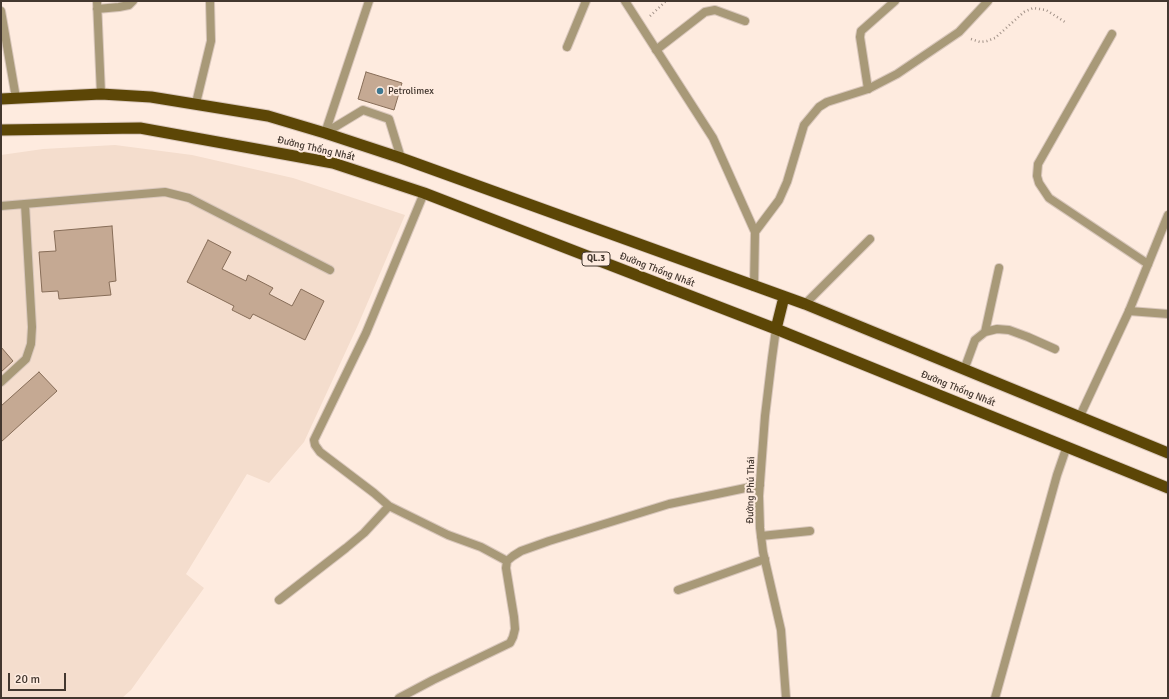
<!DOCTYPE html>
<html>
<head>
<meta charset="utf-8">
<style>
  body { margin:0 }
  #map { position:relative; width:1169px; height:699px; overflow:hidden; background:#feebdf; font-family:Signika,sans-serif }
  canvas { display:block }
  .frame { position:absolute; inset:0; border:2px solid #43372f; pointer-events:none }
  .scale { position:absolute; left:8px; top:673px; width:58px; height:18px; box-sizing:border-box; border:2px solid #43372f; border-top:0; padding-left:5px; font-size:12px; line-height:14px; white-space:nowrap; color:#43372f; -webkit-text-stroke:3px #feebdf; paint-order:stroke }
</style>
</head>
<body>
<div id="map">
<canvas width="1169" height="699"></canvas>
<div class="frame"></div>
<div class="scale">20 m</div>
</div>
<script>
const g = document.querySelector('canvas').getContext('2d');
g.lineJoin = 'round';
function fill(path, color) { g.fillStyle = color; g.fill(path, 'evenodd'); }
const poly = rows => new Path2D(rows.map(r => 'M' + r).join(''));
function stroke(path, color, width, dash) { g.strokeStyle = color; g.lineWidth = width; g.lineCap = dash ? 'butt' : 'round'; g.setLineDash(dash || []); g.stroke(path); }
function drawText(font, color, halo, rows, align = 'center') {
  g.font = font + ' Signika,sans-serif'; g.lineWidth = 4; g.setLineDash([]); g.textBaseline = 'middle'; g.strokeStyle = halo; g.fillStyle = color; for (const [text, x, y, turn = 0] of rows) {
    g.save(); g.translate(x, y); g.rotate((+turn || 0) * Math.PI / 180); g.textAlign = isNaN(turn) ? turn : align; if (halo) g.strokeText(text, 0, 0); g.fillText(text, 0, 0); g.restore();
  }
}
fill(poly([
  [115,145,192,155,293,178,405,215,358,325,304,442,269,483,247,474,186,574,204,588,131,690,122,698,1,698,1,155,43,149]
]), '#f4ddcd');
const building = poly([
  [366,72,402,83,394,110,358,99,366,72],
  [112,226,116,281,109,282,111,295,59,299,58,291,42,292,39,252,56,251,54,231,112,226],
  [208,240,231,252,222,269,246,281,248,275,273,288,269,294,292,306,301,289,324,301,305,340,253,314,250,319,232,310,234,306,187,282,208,240],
  [1,347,13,361,1,372,1,347],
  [39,372,57,391,1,442,1,406,39,372]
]);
fill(building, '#c5a993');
stroke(building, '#876d58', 1);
const service = poly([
  [97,1,101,94],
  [97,9,119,7,129,5,133,1],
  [1112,34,1038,164,1037,176,1039,183,1049,198,1148,264],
  [567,47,586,1],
  [656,50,705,12,715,10,745,21],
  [868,89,860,37,861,31,895,1],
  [325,133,369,1],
  [325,133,363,110,389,119,401,158],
  [1,206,165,192,189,198,330,270],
  [805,304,870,239],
  [1129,311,1168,314],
  [985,332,999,268],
  [964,370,975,340,985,332,997,329,1009,330,1028,337,1055,349],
  [1,382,26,359,31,344,32,327,25,204],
  [761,536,810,531],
  [678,590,765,559]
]);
const minor = poly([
  [625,1,713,138,755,232,754,287],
  [1,11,16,98],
  [196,103,211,41,210,1],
  [755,232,779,200,787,182,804,125,819,107,827,102,868,89,897,74,959,32,988,1],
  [776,329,772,358,765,416,759,496,760,528,763,552,781,630,786,698],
  [1079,418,1129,311,1168,215],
  [389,506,374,493,320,452,315,445,314,440,366,333,424,193],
  [279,600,346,548,364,533,389,506,448,535,481,547,507,561],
  [399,698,433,680,510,643,513,637,515,629,514,617,506,568,507,561,513,556,521,551,549,541,669,504,760,485],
  [995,698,1057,475,1067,446]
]);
const trunk = poly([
  [1,99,101,94,151,97,268,116,325,133,401,158,805,304,1168,453],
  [1,130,140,128,333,163,424,193,776,329,1168,488],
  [776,329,784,297]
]);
stroke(service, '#d9c7bc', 10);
stroke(minor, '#d9c7bc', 10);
stroke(trunk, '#d9c7bc', 13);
stroke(poly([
  [650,16,666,1],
  [971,39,980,42,987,41,995,38,1024,12,1033,8,1046,10,1065,22]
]), '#a29288', 2.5, [1, 3]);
stroke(service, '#a89978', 8);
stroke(minor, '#a89978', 8);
stroke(trunk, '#5c4606', 11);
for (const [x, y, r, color] of [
  [380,91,4,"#3e7891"]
]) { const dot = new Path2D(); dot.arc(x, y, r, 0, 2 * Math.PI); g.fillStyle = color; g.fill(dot); stroke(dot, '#feebdf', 1.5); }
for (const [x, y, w] of [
  [596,259,28]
]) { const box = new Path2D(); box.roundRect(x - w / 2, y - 7, w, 14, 3); g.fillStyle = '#feebdf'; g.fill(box); stroke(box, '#43372f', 1); }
drawText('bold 9px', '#43372f', null, [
  ["QL.3",596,259]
]);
drawText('10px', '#43372f', '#feebdf', [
  ["Petrolimex",388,91]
], 'left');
drawText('10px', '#43372f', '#feebdf', [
  ["Đường Thống Nhất",316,149,13],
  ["Đường Thống Nhất",657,270,21],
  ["Đường Thống Nhất",958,389,22],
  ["Đường Phú Thái",751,490,-89]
]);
</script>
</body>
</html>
